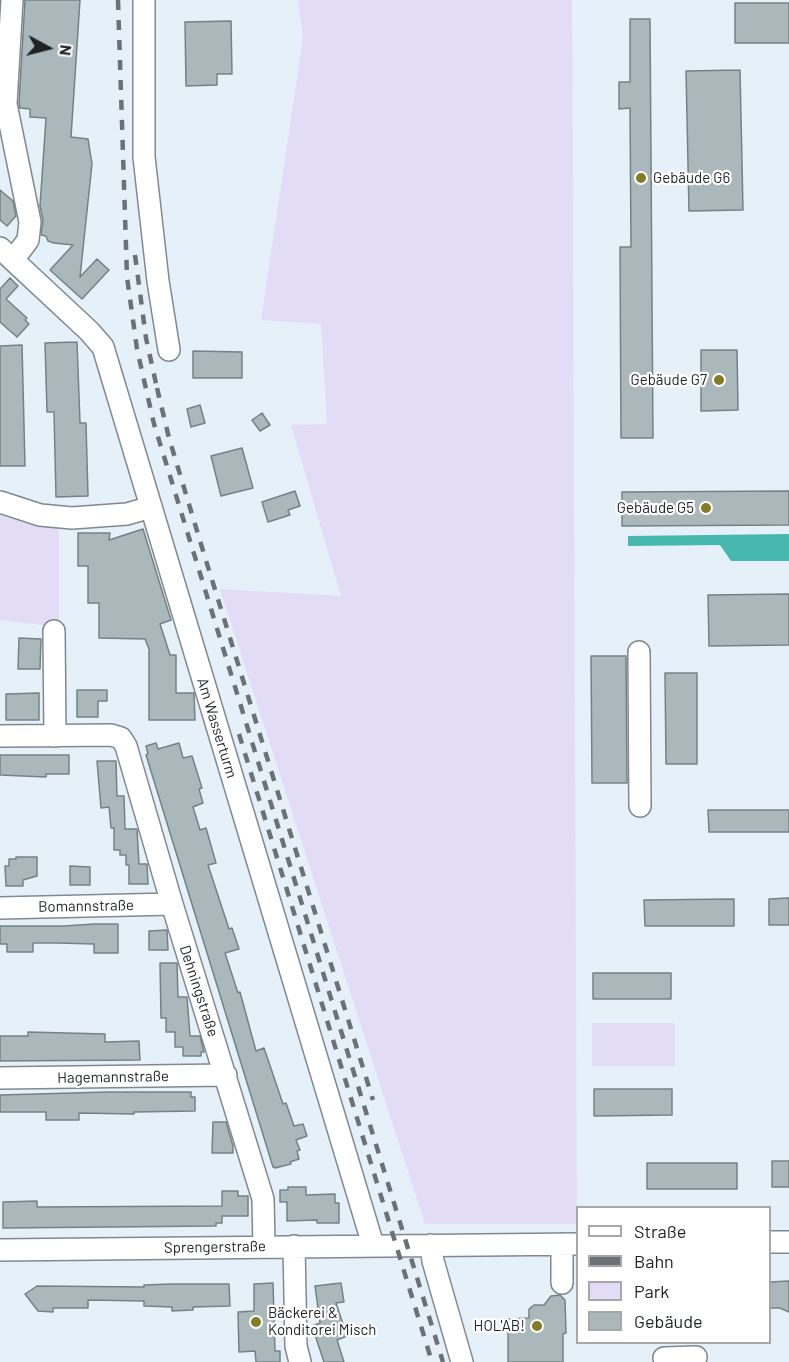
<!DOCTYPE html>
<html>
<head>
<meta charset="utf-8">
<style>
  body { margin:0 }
  #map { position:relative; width:789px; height:1362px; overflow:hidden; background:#e5f0f8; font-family:Barlow,sans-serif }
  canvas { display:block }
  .legend { position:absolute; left:576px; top:1206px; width:195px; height:138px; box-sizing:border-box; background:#fff; border:2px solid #a5a7a8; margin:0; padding:8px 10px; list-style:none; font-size:18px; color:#1e2225 }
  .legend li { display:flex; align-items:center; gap:12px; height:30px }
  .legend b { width:30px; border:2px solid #a5a7a8 }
  .north { position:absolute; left:18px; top:18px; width:60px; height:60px; -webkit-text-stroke:4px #fff; paint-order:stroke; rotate:97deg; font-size:16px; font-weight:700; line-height:24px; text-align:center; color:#1e2225 }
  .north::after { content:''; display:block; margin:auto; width:21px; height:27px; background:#1e2225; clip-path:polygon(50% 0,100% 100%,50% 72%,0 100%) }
</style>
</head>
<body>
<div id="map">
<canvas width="789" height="1362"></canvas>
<ul class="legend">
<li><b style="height:8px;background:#fff"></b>Straße</li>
<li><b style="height:8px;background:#6b7176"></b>Bahn</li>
<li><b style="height:16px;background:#e2dcf6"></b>Park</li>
<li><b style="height:16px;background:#aab8bb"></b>Gebäude</li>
</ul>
<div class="north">N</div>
</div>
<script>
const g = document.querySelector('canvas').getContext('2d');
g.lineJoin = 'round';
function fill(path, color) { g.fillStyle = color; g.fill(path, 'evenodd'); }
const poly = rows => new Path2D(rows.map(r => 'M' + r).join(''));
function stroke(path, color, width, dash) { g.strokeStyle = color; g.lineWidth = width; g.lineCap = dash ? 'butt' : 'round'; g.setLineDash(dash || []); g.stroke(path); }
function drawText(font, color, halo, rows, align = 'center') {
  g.font = font + ' Barlow,sans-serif'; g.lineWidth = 4.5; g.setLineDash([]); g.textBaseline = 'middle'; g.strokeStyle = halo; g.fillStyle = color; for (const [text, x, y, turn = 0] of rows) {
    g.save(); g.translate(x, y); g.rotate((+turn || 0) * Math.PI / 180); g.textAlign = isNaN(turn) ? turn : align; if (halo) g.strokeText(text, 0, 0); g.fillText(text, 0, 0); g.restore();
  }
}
fill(poly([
  [298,0,572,0,577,1224,425,1224,220,589,341,596,291,425,327,424,321,324,261,320,303,38],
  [0,510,59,526,59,627,0,620],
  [592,1023,675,1023,675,1066,592,1066]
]), '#e2dcf6');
fill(poly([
  [789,534,789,561,731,561,720,545,628,546,628,536]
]), '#47b8ad');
const building = poly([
  [25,0,80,0,71,137,88,139,92,164,80,277,97,259,109,270,82,299,50,270,73,245,54,243,48,241,46,236,41,235,43,220,40,206,46,118,30,117,30,109,20,108,19,103,25,0],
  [735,3,789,3,789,43,735,43,735,3],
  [630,19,650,19,653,438,621,438,620,247,631,247,630,108,619,109,619,82,630,82,630,19],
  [231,21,232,74,217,74,217,85,186,86,185,22,231,21],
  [740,70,743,210,689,211,686,71,740,70],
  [0,190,13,201,16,216,7,226,0,220,0,190],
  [10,278,18,286,6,299,27,318,25,320,29,324,17,337,0,322,0,289,10,278],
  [77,342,80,423,86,423,88,496,56,497,54,412,47,412,45,343,77,342],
  [22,345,25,466,0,466,0,346,22,345],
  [701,350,737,350,738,410,701,411,701,350],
  [193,351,242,352,242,378,193,378,193,351],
  [200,405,205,423,191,427,187,409,200,405],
  [262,413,270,425,260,431,252,420,262,413],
  [242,448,253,488,221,496,211,456,242,448],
  [295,491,300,506,288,510,290,515,268,522,262,502,295,491],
  [789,491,789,525,622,526,622,492,789,491],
  [143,529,171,620,160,624,170,655,176,655,176,693,194,693,195,720,149,720,149,649,145,639,99,638,99,603,88,603,88,566,78,566,78,533,110,533,109,540,143,529],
  [789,594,789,645,709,646,708,595,789,594],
  [19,638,41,639,40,669,18,669,19,638],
  [591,656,626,656,627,783,592,783,591,656],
  [665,673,697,673,697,764,666,764,665,673],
  [77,690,107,690,107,701,98,701,98,717,77,717,77,690],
  [39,693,39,720,6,720,6,694,39,693],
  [156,743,158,749,179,743,183,758,192,756,202,788,199,789,203,803,193,807,200,830,206,828,216,863,208,865,229,929,232,928,239,949,225,953,238,993,240,992,256,1051,264,1048,283,1104,286,1103,294,1126,303,1124,307,1136,296,1140,300,1150,297,1151,299,1159,290,1162,291,1164,275,1168,275,1167,273,1167,146,755,148,754,146,746,156,743],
  [0,755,69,755,69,774,46,774,46,777,0,775,0,755],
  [97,761,116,761,117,796,124,796,125,829,137,829,139,864,147,864,148,884,129,884,129,865,126,865,126,855,120,855,120,850,114,850,114,828,111,828,109,807,101,808,97,761],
  [708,810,789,810,789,832,709,832,708,810],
  [16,857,37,857,37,876,23,880,23,886,6,886,5,866,9,866,9,859,16,859,16,857],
  [70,866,90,867,90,885,70,885,70,866],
  [789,898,789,925,769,925,769,899,789,898],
  [734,899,734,926,645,926,644,900,734,899],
  [95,924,118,924,118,953,94,953,94,944,58,943,33,943,33,952,7,952,7,944,0,944,0,926,64,926,95,924],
  [167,930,168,950,149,950,149,931,167,930],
  [160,963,177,963,178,997,187,997,190,1036,200,1036,204,1052,201,1052,201,1056,183,1056,183,1047,175,1047,175,1032,166,1032,166,1018,161,1018,160,963],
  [593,973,671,973,671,999,593,999,593,973],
  [28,1032,105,1034,105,1042,139,1041,140,1060,0,1061,0,1036,28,1036,28,1032],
  [594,1089,672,1089,672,1115,594,1116,594,1089],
  [108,1092,191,1092,191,1097,195,1097,195,1111,134,1112,134,1114,79,1113,79,1120,46,1120,46,1112,0,1112,0,1095,108,1092],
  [213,1122,226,1122,233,1146,233,1153,212,1153,213,1122],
  [772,1161,789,1161,789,1187,772,1187,772,1161],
  [647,1163,737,1163,737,1189,647,1189,647,1163],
  [288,1187,306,1187,306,1195,335,1194,335,1203,339,1203,339,1223,317,1223,317,1220,287,1221,287,1202,280,1202,280,1190,288,1190,288,1187],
  [222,1191,238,1191,238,1196,248,1196,248,1216,222,1216,222,1223,216,1223,216,1226,3,1228,3,1202,37,1201,37,1207,222,1206,222,1191],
  [789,1281,789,1312,780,1308,770,1308,770,1282,789,1281],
  [273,1283,275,1351,280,1351,280,1362,256,1362,255,1351,239,1352,238,1312,254,1311,254,1284,273,1283],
  [341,1283,344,1302,336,1303,347,1336,337,1340,344,1362,324,1362,312,1326,320,1323,315,1286,341,1283],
  [172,1284,229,1284,230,1306,193,1307,193,1310,172,1311,172,1307,144,1306,144,1301,88,1300,88,1308,53,1308,53,1312,38,1311,25,1294,37,1286,144,1287,144,1285,172,1284],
  [560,1295,565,1300,566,1333,563,1334,563,1362,508,1362,508,1319,529,1318,529,1309,534,1305,544,1305,551,1296,560,1295]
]);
fill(building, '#aab8bb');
stroke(building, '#758285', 1.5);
const minor = poly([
  [12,0,6,104,30,222,28,240,13,260],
  [144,0,144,157,158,281,169,350],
  [0,248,89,331,103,347,373,1245],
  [0,502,40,515,72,518,127,514,151,507],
  [54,631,55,736],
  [639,652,640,806],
  [0,736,111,735,121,738,126,746,172,904,263,1199,264,1247],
  [0,908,172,904],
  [0,1078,226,1075],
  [770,1242,789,1242],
  [562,1244,562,1283],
  [431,1245,433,1261,462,1362],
  [294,1246,296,1346,300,1362],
  [0,1250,578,1244],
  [664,1358,696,1357]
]);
stroke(minor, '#7f8991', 24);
stroke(minor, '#fff', 21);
stroke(poly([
  [118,0,127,277,137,349,154,424,443,1362],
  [135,255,146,338,159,397],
  [157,388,169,438,204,554,373,1100],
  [239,734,432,1362]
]), '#6b7176', 4.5, [10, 10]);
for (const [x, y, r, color] of [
  [641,178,6,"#837c22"],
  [719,380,6,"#837c22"],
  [706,508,6,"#837c22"],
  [256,1322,6,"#837c22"],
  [537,1326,6,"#837c22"]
]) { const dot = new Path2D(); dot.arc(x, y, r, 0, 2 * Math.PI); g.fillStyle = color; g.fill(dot); stroke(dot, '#fff', 2); }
drawText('15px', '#1e2225', '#fff', [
  ["Gebäude G6",653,178,"left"],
  ["Gebäude G7",707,380],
  ["Gebäude G5",694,508],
  ["Bäckerei &",268,1313,"left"],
  ["Konditorei Misch",268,1330,"left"],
  ["HOL'AB!",525,1326]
], 'right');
drawText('15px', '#1e2225', '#fff', [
  ["Am Wasserturm",217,728,73],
  ["Bomannstraße",86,906,-1],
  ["Dehningstraße",199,991,72],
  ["Hagemannstraße",113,1077,-1],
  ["Sprengerstraße",215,1247,-1]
]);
</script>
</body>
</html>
